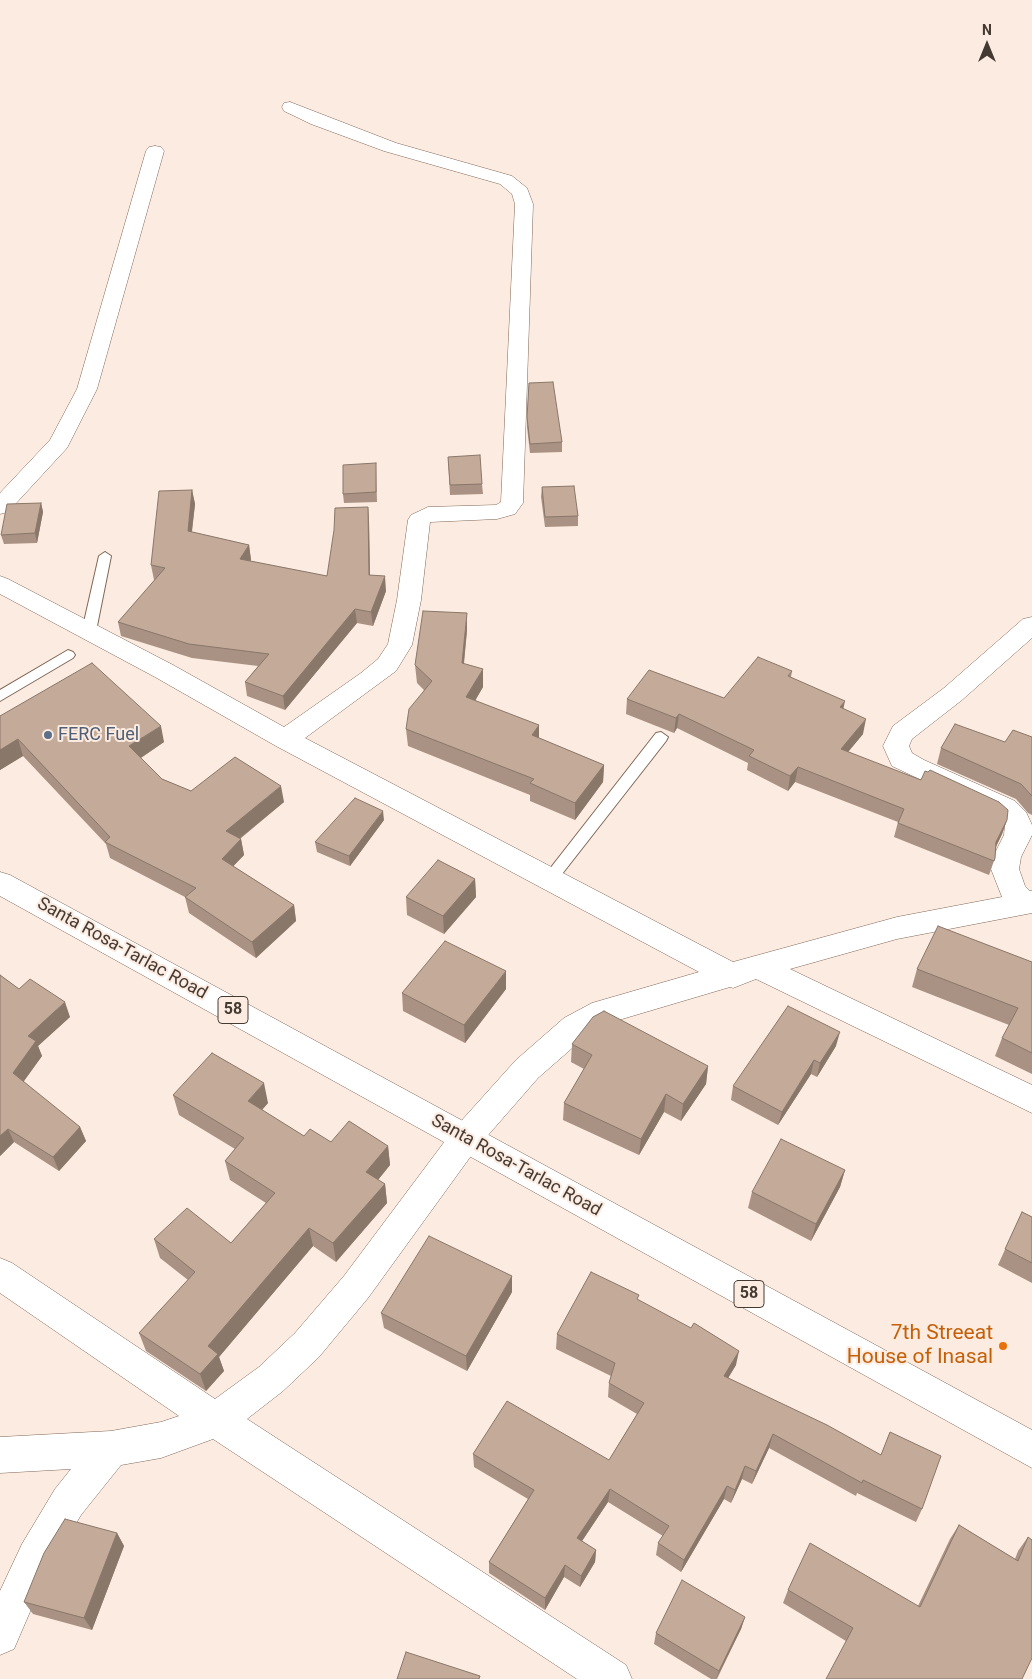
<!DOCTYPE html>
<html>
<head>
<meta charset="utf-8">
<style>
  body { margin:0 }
  #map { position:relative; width:1032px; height:1679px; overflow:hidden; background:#fcebe0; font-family:Roboto,sans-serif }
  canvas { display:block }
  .north { position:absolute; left:962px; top:20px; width:50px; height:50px; -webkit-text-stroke:4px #fcebe0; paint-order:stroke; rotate:0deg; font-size:14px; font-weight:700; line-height:20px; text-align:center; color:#443a32 }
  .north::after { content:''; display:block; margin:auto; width:18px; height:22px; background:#443a32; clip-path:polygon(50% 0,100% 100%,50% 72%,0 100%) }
</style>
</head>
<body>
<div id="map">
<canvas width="1032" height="1679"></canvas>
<div class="north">N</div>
</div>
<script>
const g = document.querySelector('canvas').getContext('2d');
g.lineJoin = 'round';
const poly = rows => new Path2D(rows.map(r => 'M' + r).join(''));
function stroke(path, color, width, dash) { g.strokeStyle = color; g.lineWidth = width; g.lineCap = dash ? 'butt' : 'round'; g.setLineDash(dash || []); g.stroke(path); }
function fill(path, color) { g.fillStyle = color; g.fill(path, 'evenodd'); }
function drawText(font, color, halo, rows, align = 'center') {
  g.font = font + ' Roboto,sans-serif'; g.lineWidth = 4; g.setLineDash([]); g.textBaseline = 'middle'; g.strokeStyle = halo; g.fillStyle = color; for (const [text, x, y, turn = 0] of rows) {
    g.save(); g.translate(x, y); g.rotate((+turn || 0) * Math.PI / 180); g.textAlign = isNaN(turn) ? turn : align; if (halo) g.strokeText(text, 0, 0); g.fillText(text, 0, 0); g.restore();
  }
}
const service = poly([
  [105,552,111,556,96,631,89,635,82,631,99,556,105,552],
  [68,650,73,652,75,655,73,658,0,701,0,690,68,650],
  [661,732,668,737,666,741,555,883,545,883,542,879,545,875,656,733,661,732]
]);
const minor = poly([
  [290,102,396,143,512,176,527,188,533,204,523,503,515,514,497,519,430,522,421,600,412,645,396,671,305,738,733,962,897,917,1002,897,991,869,993,857,1004,835,1005,824,995,815,892,766,883,746,893,726,944,688,1023,619,1032,617,1032,638,962,700,912,739,909,746,912,753,924,760,1015,801,1026,812,1032,825,1032,835,1021,857,1019,869,1025,886,1030,891,1032,891,1032,913,897,939,790,969,1032,1085,1032,1113,756,979,733,988,730,987,612,1022,586,1036,538,1078,476,1149,368,1298,319,1357,283,1391,247,1419,626,1665,632,1679,577,1679,213,1439,161,1458,121,1465,81,1515,48,1570,14,1649,0,1655,0,1591,22,1544,55,1489,71,1469,0,1473,0,1437,111,1431,161,1422,179,1416,0,1293,0,1258,12,1263,215,1399,259,1367,295,1333,344,1276,454,1129,516,1060,564,1018,592,1003,699,972,276,746,155,677,0,594,0,576,8,579,173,665,284,727,361,673,378,659,388,644,397,600,408,520,411,515,428,507,496,505,501,502,515,204,512,194,500,184,384,151,311,124,284,111,282,107,284,103,290,102],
  [155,146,161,147,164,151,97,389,67,448,8,512,0,514,0,493,50,440,77,389,146,151,149,147,155,146]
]);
const trunk = poly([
  [0,872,10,875,1032,1430,1032,1468,0,896,0,872]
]);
stroke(service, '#806858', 2);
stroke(minor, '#806858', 1);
stroke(trunk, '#806858', 1);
fill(service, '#fff');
fill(minor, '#fff');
fill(trunk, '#fff');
fill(poly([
  [529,383,562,442,562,452,530,453,527,427],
  [448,457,482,484,483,494,450,495],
  [376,463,377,502,344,503,343,494],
  [542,487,578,516,578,526,545,527,541,497],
  [192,490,195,504,192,532,249,545,251,560,250,561,327,576,368,507,369,521,370,575,386,591,373,626,357,623,285,710,247,696,245,682,258,666,192,658,121,636,118,622,155,580,154,580,151,565],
  [41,503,43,512,37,543,4,544,1,535],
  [467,630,464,664,483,687,475,700,539,738,604,765,603,782,575,820,530,801,530,795,408,746,406,729,424,690,417,683,415,665],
  [792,671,791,677,843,708,863,734,848,752,1007,820,1002,834,996,847,995,858,989,875,894,837,898,822,795,782,788,791,747,770,748,763,677,728,674,733,626,714,627,699,724,698],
  [0,716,164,742,141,758,162,779,191,791,284,802,240,839,241,839,244,855,233,866,294,905,296,921,256,958,189,913,185,897,110,858,106,844,23,756,0,770],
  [1032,737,1032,815,1028,813,1016,799,937,764,941,748,1005,742],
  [384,820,350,866,317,852,315,842],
  [475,879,476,897,444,934,407,915,406,897],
  [1032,962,1032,1074,995,1056,1002,1038,1009,1025,912,987,917,969],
  [0,975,19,989,70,1017,38,1046,42,1056,23,1082,80,1127,86,1141,59,1171,14,1142,0,1156],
  [506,989,465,1043,403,1011,402,993],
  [572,1044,708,1066,706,1084,681,1121,664,1112,639,1155,563,1120,564,1103,584,1069,571,1062],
  [836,1046,817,1077,811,1074,778,1125,731,1100,733,1086],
  [173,1095,268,1103,262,1110,304,1136,331,1142,388,1146,390,1165,378,1180,385,1184,387,1203,336,1262,313,1246,219,1357,224,1371,206,1391,146,1351,139,1333,188,1280,160,1258,154,1239,231,1243,266,1203,230,1180,225,1161,235,1149,179,1115],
  [845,1170,840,1187,811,1241,748,1208,752,1192],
  [1022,1212,1032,1217,1032,1283,998,1265],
  [512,1292,467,1371,384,1328,381,1313],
  [638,1300,736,1365,728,1378,881,1455,890,1432,922,1509,916,1522,857,1493,856,1496,769,1448,752,1484,742,1479,731,1503,724,1499,681,1572,656,1555,658,1543,663,1536,608,1502,582,1541,596,1550,595,1562,580,1587,564,1577,545,1610,489,1573,489,1562,528,1499,474,1467,473,1454,609,1460,637,1414,608,1397,609,1383,611,1376,556,1349,557,1334],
  [959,1525,1015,1559,1018,1551,1028,1537,1022,1679,846,1641,783,1603,788,1590,918,1606,950,1539],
  [117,1533,124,1546,92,1630,33,1614,24,1602],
  [745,1617,741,1629,717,1679,711,1679,654,1644,656,1633]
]), '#a99283');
fill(poly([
  [192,490,195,504,190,546,188,531],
  [41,503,43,512,37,543,35,533],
  [368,507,369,521,370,589,369,575],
  [249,545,251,560,242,573,240,559],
  [385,576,386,591,373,626,371,612],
  [355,609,357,623,285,710,283,696],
  [467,613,467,630,462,681,462,663],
  [483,669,483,687,467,715,466,697],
  [845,701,842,715,840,707],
  [679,714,677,728,674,733,676,718],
  [866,719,863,734,838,764,841,749],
  [539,725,539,743,532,735],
  [161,726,164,742,133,763,129,746],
  [18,739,23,756,0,770,0,750],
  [604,765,603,782,575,820,575,803],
  [798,767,795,782,788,791,790,776],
  [281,786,284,802,229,847,226,831],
  [383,811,384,820,350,866,349,856],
  [1007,820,1002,834,991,857,996,842],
  [241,839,244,855,225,875,222,859],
  [475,879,476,897,444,934,443,916],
  [294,905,296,921,256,958,252,942],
  [506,971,506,989,465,1043,464,1025],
  [65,1002,70,1017,38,1046,42,1056,19,1088,13,1073,28,1036],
  [840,1032,836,1046,817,1077,820,1063],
  [814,1060,811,1074,778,1125,782,1112],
  [708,1066,706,1084,681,1121,683,1104],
  [264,1083,268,1103,252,1121,248,1101],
  [666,1094,664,1112,639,1155,641,1139],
  [80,1127,86,1141,59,1171,53,1157],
  [8,1129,14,1142,0,1156,0,1136],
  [388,1146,390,1165,369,1191,366,1172],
  [845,1170,840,1187,811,1241,816,1224],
  [385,1184,387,1203,336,1262,333,1243],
  [309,1228,313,1246,219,1357,224,1371,206,1391,200,1374,208,1346],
  [512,1276,512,1292,467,1371,466,1356],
  [739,1351,736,1365,721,1390,724,1376],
  [773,1434,769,1448,752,1484,756,1471],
  [745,1466,742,1479,731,1503,735,1490],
  [727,1486,724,1499,681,1572,684,1560],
  [610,1489,608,1502,576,1550,577,1538],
  [117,1533,124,1546,92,1630,84,1618],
  [596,1550,595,1562,580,1587,581,1576],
  [565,1565,564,1577,545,1610,545,1598],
  [745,1617,741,1629,716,1679,719,1671]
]), '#89776a');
const building = poly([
  [553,382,562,442,530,444,527,417,529,383,553,382],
  [480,455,482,484,450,485,448,457,480,455],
  [376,463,376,492,343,494,343,465,376,463],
  [574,486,578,516,545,517,542,487,574,486],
  [192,490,188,531,249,545,240,559,327,576,334,530,335,508,368,507,369,575,385,576,371,612,355,609,283,696,245,682,269,654,189,644,118,622,165,568,151,565,159,491,192,490],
  [41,503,35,533,1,535,7,504,41,503],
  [423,611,467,613,462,663,483,669,466,697,539,725,532,735,604,765,575,803,530,783,534,779,406,729,409,709,432,681,415,665,423,611],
  [758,657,792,671,788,676,845,701,840,707,866,719,841,749,921,780,925,771,928,772,930,770,999,802,1008,810,1007,820,996,842,995,858,994,861,898,823,904,809,798,767,790,776,749,756,754,750,679,714,676,718,627,699,649,670,724,698,758,657],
  [92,663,161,726,129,746,162,779,191,791,235,757,281,786,226,831,241,839,222,859,294,905,252,942,185,897,196,888,105,842,110,837,18,739,0,750,0,716,92,663],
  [955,724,1005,742,1013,730,1032,737,1032,796,1021,784,941,748,955,724],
  [355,798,383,811,349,856,315,842,355,798],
  [438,860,475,879,443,916,406,897,438,860],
  [938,926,1032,962,1032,1053,1002,1038,1018,1008,917,969,938,926],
  [445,941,506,971,464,1025,402,993,445,941],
  [0,975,19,989,30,979,65,1002,28,1036,36,1041,13,1073,80,1127,53,1157,8,1129,0,1136,0,975],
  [788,1006,840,1032,820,1063,814,1060,782,1112,733,1086,788,1006],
  [604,1011,708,1066,683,1104,666,1094,641,1139,564,1103,592,1055,572,1044,593,1017,604,1011],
  [212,1053,264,1083,248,1101,304,1136,310,1129,331,1142,349,1121,388,1146,366,1172,385,1184,333,1243,309,1228,208,1346,218,1354,200,1374,139,1333,195,1272,154,1239,187,1208,231,1243,275,1193,225,1161,244,1138,173,1095,212,1053],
  [781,1139,845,1170,816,1224,752,1192,781,1139],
  [1022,1212,1032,1217,1032,1263,1005,1249,1022,1212],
  [429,1236,512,1276,466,1356,381,1313,429,1236],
  [591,1272,639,1295,637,1299,691,1328,694,1323,739,1351,724,1376,827,1425,881,1455,890,1432,941,1456,922,1509,863,1480,862,1483,773,1434,756,1471,745,1466,735,1490,727,1486,684,1560,658,1543,669,1526,610,1489,577,1538,596,1550,581,1576,565,1565,545,1598,489,1562,534,1490,473,1454,507,1401,609,1460,644,1403,609,1383,615,1363,557,1334,591,1272],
  [65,1519,117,1533,84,1618,24,1602,44,1553,65,1519],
  [959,1525,1018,1561,1028,1537,1032,1540,1032,1658,1022,1679,826,1679,853,1628,788,1590,810,1543,920,1607,959,1525],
  [682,1580,745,1617,719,1671,656,1633,682,1580],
  [406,1652,480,1676,479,1679,397,1679,406,1652]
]);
fill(building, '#c4aa98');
stroke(building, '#89776a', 1);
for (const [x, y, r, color] of [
  [48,735,5,"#5c6f8a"],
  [1003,1346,5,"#e8710a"]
]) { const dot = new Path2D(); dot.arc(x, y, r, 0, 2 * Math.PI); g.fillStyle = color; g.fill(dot); stroke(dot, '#fcebe0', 2); }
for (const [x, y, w] of [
  [233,1010,30],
  [749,1294,30]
]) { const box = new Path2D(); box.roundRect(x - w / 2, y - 13.5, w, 27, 4); g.fillStyle = '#fcebe0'; g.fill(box); stroke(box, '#443a32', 1); }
drawText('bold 16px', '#443a32', null, [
  ["58",233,1010],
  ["58",749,1294]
]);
drawText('18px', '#4e5e75', '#fcebe0', [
  ["FERC Fuel",58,735]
], 'left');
drawText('18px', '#443a32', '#fcebe0', [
  ["Santa Rosa-Tarlac Road",122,949,29],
  ["Santa Rosa-Tarlac Road",516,1166,29]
]);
drawText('21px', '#c56008', '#fcebe0', [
  ["7th Streeat",993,1334],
  ["House of Inasal",993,1358]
], 'right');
</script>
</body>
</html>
